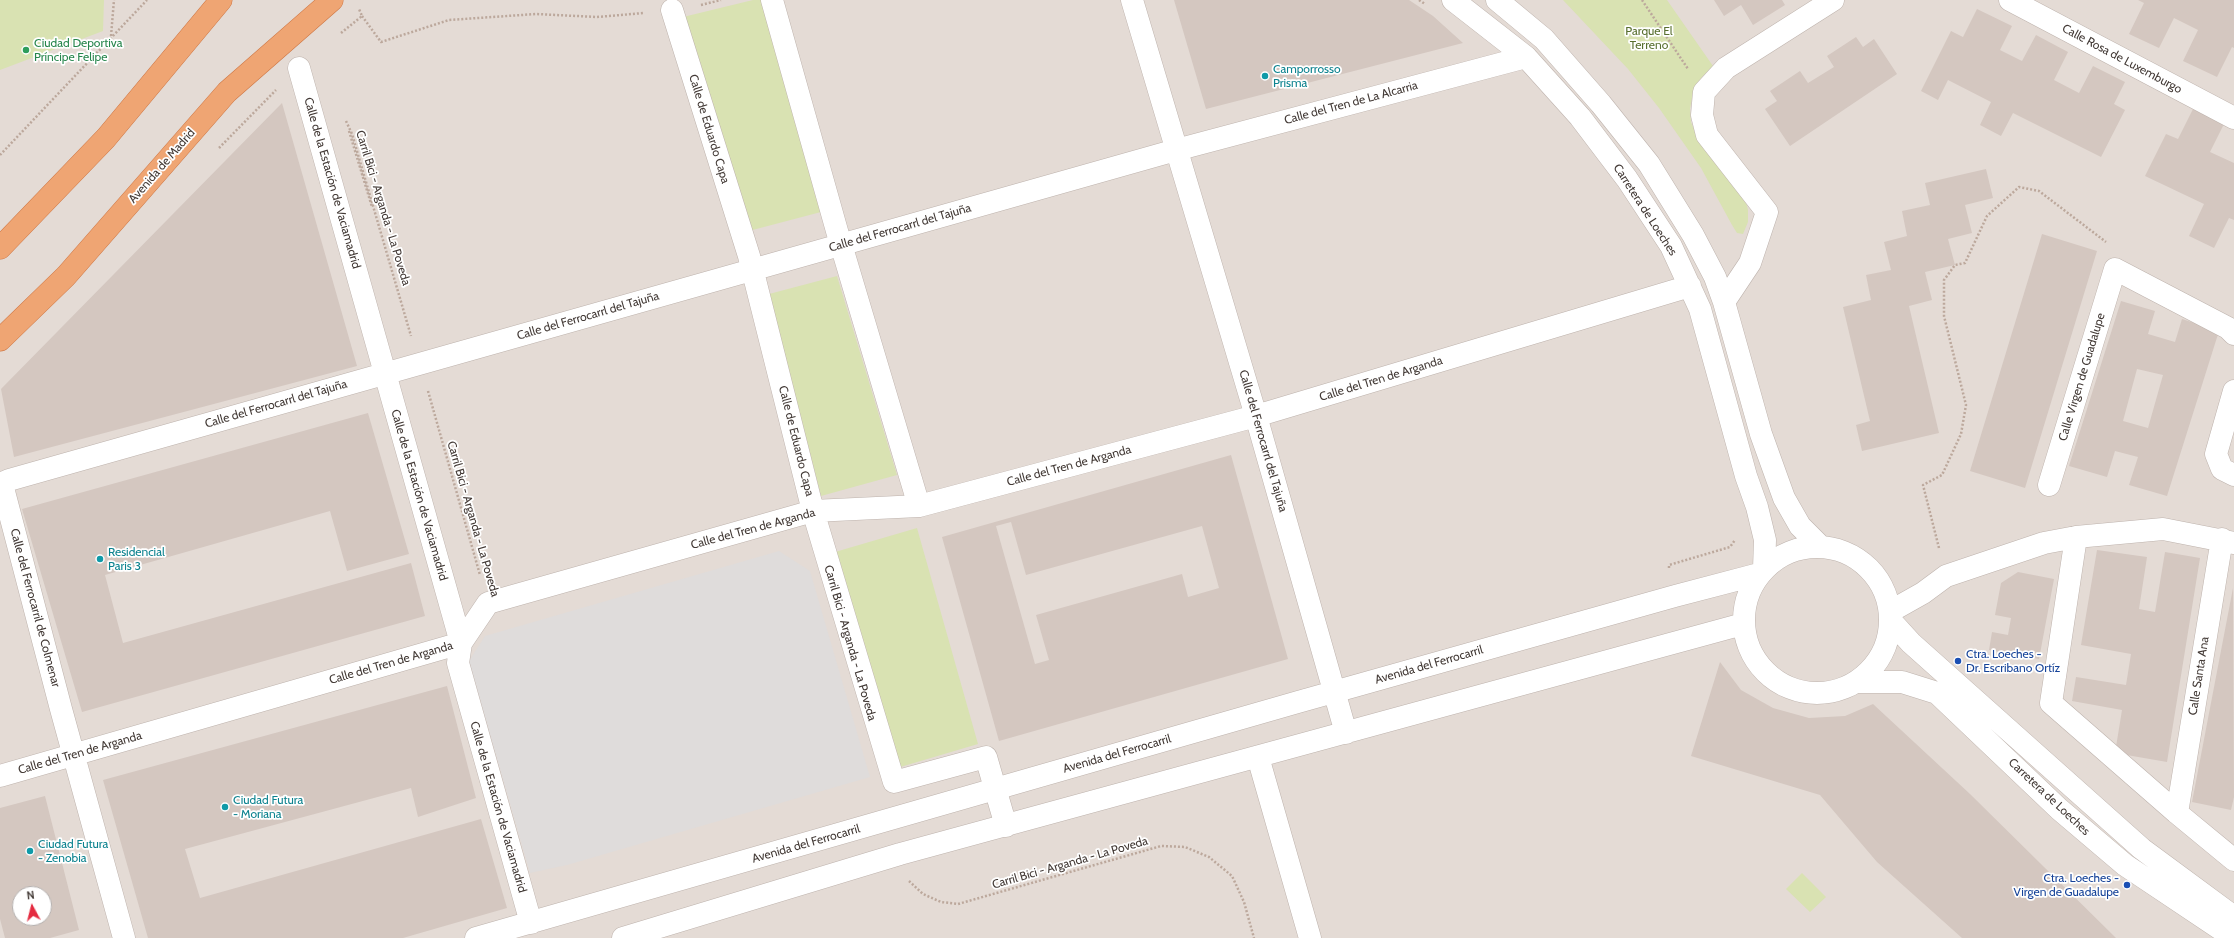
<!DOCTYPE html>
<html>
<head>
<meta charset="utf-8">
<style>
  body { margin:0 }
  #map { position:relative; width:2234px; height:938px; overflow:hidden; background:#f1ebe6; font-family:Cabin,sans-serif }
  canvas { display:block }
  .north { position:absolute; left:12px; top:886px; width:40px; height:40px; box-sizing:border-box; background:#fff; border:1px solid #b4b0af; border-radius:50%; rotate:353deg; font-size:11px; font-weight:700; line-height:16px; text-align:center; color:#433a36 }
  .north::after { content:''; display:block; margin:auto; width:14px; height:18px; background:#e42a3f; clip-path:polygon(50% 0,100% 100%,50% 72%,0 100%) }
</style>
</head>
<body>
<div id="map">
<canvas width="2234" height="938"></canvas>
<div class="north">N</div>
</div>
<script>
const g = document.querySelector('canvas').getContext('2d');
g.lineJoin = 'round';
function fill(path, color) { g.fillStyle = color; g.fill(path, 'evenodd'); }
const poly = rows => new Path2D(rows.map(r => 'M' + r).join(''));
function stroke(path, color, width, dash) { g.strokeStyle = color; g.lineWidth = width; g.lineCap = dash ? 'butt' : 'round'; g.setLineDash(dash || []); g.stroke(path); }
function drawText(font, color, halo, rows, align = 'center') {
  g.font = font + ' Cabin,sans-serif'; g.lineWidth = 3.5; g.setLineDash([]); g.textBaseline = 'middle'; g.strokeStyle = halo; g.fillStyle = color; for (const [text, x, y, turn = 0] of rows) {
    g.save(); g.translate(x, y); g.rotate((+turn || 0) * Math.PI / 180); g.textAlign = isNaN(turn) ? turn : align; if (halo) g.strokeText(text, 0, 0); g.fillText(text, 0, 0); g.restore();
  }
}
fill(poly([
  [0,0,2234,0,2234,938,0,938],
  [20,894,44,894,44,918,20,918]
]), '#e4dbd5');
fill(poly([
  [0,0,104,0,103,31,0,70],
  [753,0,762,0,821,212,745,232,683,17],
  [1563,0,1667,0,1713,66,1701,78,1693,93,1690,109,1691,122,1700,143,1745,198,1748,210,1748,222,1743,234,1737,233,1732,225,1701,168,1659,108,1628,69],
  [837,276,897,475,821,496,769,294],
  [917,528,978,744,897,768,835,552],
  [1802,873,1826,897,1810,912,1786,889]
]), '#d9e2b2');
fill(poly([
  [779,551,810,571,870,777,567,865,530,873,469,661,485,636]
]), '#dfdcdb');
fill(poly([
  [1174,0,1409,0,1433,16,1463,43,1206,109],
  [1714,0,1782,0,1785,5,1753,25,1741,5,1724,16],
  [2138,0,2234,0,2234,48,2232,47,2217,77,2183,61,2198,30,2174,18,2159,48,2129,34,2144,3],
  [1977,9,2012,26,2000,50,2022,61,2036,35,2068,52,2054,80,2079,93,2093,66,2125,82,2114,104,2125,110,2101,157,2013,113,2001,136,1980,125,1991,102,1948,80,1938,100,1921,91,1951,31,1963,37],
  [1856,37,1863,47,1874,39,1897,74,1790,146,1765,109,1777,101,1770,91,1800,71,1808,83,1834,67,1827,56],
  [282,103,357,366,14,457,1,389],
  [2193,109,2224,124,2210,152,2234,163,2234,220,2229,218,2214,248,2189,236,2204,204,2145,176,2166,134,2178,139],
  [1986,169,1993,198,1965,205,1972,233,1948,239,1955,265,1925,272,1932,300,1909,306,1939,433,1862,451,1856,425,1870,421,1843,307,1871,300,1866,275,1891,270,1884,242,1907,236,1902,211,1930,205,1925,183],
  [2042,234,2097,251,2025,488,1970,471],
  [2121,301,2155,311,2148,334,2175,342,2182,319,2219,331,2167,496,2129,485,2138,457,2115,451,2107,477,2069,466],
  [2137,369,2163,375,2148,428,2123,421],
  [368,413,409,554,347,571,330,511,105,575,123,643,411,563,425,616,82,712,22,509],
  [1231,455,1288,659,999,741,942,537],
  [1011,522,1026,575,1202,526,1219,588,1188,597,1182,574,1036,615,1049,660,1035,664,996,526],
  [2097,550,2147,557,2139,609,2155,612,2165,552,2200,558,2167,762,2115,753,2122,710,2072,701,2076,677,2126,685,2131,654,2081,645],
  [2018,572,2054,579,2039,659,1989,650,1992,632,2008,635,2011,618,1995,615,2001,583],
  [2233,588,2234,797,2231,810,2192,802],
  [1720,662,1741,690,1773,708,1809,718,1845,716,1873,704,1970,794,2116,938,1962,938,1877,862,1820,795,1691,756],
  [447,686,476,798,418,817,411,788,185,849,200,898,481,819,507,908,403,938,148,938,103,780],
  [45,796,79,930,50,938,5,938,0,919,0,808],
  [20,894,44,894,44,918,20,918]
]), '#d4c7c0');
const minor = poly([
  [772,0,837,231,919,506],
  [1132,0,1256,416,1346,733],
  [1453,0,1526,57,1580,117,1627,179,1671,246,1700,309,1746,476,1757,507,1765,540,1764,569],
  [1497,0,1544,39,1601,104,1649,164,1693,235,1715,277,1724,302,1761,434,1784,498,1800,526,1821,547],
  [2010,0,2234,118],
  [672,10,749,256,813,511,894,782,986,757,1006,826],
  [299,68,461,643,458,663,531,923],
  [1724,302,1750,263,1767,212,1707,135,1702,115,1704,92,1726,68,1833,0],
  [2234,391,2216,454,2222,469,2234,475],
  [0,484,9,480,1176,150,1526,57],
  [2,484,61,709,124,938],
  [2049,485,2115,269,2228,328,2234,334],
  [2076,537,2051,703,2177,813,2234,860],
  '1744 620a73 73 0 1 1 146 0a73 73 0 1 1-146 0Z',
  [1891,611,1923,593,1946,576,2044,543,2076,537,2163,529,2234,543],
  [1891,621,1911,643,2142,849,2234,917],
  [1858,682,1902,682,1937,693,2059,809,2125,865,2234,938],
  [1258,757,1310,938],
  [0,776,461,643,488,603,813,511,919,506,1256,416,1690,286],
  [2177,813,2222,539],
  [476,938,1298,702,1675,596,1759,574],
  [623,938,900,854,1743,624]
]);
const highway = poly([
  [0,248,106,138,221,0],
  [0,340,66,276,227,92,332,0]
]);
stroke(minor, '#beb3ad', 23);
stroke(highway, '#cd7644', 23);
stroke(poly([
  [1419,0,1425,4],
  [1642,0,1688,69],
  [701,5,721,0],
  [362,16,381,42,449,20,536,14,597,17,644,13],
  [341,33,362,16,359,9],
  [111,36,114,0],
  [346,121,352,134,411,336],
  [349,131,372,207],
  [219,148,276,90],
  [0,155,147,0],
  [428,391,480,575],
  [1939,548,1923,485,1942,475,1961,434,1966,405,1944,316,1944,280,1955,265,1965,263,1987,216,2019,187,2039,191,2106,242],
  [1669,568,1669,565,1730,547,1735,540],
  [909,881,923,894,941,902,958,904,1161,846,1185,847,1209,857,1232,876,1244,902,1254,938]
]), '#bca89c', 2.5, [2, 2]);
stroke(minor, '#fff', 22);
stroke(highway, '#efa573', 22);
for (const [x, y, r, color] of [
  [26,50,4,"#2e9e5b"],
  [1265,76,4,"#0f9aa8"],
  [100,559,4,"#0f9aa8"],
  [1958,661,4,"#1a4fb4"],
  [225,807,4,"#0f9aa8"],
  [30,851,4,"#0f9aa8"],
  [2127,885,4,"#1a4fb4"]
]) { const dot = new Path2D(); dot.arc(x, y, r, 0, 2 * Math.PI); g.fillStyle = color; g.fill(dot); stroke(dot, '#fff', 1.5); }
drawText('12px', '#586f2f', '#fff', [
  ["Parque El",1649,31],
  ["Terreno",1649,45]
]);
drawText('12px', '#27864d', '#fff', [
  ["Ciudad Deportiva",34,43],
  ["Príncipe Felipe",34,57]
], 'left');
drawText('12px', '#433a36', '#fff', [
  ["Calle Rosa de Luxemburgo",2122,59,28],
  ["Calle del Tren de La Alcarria",1351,103,-15],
  ["Calle de Eduardo Capa",709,129,73],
  ["Avenida de Madrid",162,166,-49],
  ["Calle de la Estación de Vaciamadrid",332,183,74],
  ["Carril Bici - Arganda - La Poveda",383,208,73],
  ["Carretera de Loeches",1645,210,57],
  ["Calle del Ferrocarrl del Tajuña",900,228,-16],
  ["Calle del Ferrocarrl del Tajuña",588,316,-16],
  ["Calle Virgen de Guadalupe",2082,377,-73],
  ["Calle del Tren de Arganda",1381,379,-17],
  ["Calle del Ferrocarrl del Tajuña",276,404,-16],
  ["Calle de Eduardo Capa",796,441,76],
  ["Calle del Ferrocarrl del Tajuña",1263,441,74],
  ["Calle del Tren de Arganda",1069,466,-15],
  ["Calle de la Estación de Vaciamadrid",419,495,74],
  ["Carril Bici - Arganda - La Poveda",473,519,74],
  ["Calle del Tren de Arganda",753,529,-15],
  ["Calle del Ferrocarril de Colmenar",35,608,75],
  ["Carril Bici - Arganda - La Poveda",850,643,74],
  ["Calle del Tren de Arganda",391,663,-16],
  ["Avenida del Ferrocarril",1429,665,-16],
  ["Calle Santa Ana",2199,676,-81],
  ["Calle del Tren de Arganda",80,753,-16],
  ["Avenida del Ferrocarril",1117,754,-16],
  ["Carretera de Loeches",2049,797,43],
  ["Calle de la Estación de Vaciamadrid",498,807,74],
  ["Avenida del Ferrocarril",806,844,-16],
  ["Carril Bici - Arganda - La Poveda",1070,863,-16]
]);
drawText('12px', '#0d838f', '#fff', [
  ["Camporrosso",1273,69],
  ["Prisma",1273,83],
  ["Residencial",108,552],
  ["Paris 3",108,566],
  ["Ciudad Futura",233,800],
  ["- Moriana",233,814],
  ["Ciudad Futura",38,844],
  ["- Zenobia",38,858]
], 'left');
drawText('12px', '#164399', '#fff', [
  ["Ctra. Loeches -",1966,654],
  ["Dr. Escribano Ortíz",1966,668],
  ["Ctra. Loeches -",2119,878,"right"],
  ["Virgen de Guadalupe",2119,892,"right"]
], 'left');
</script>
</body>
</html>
